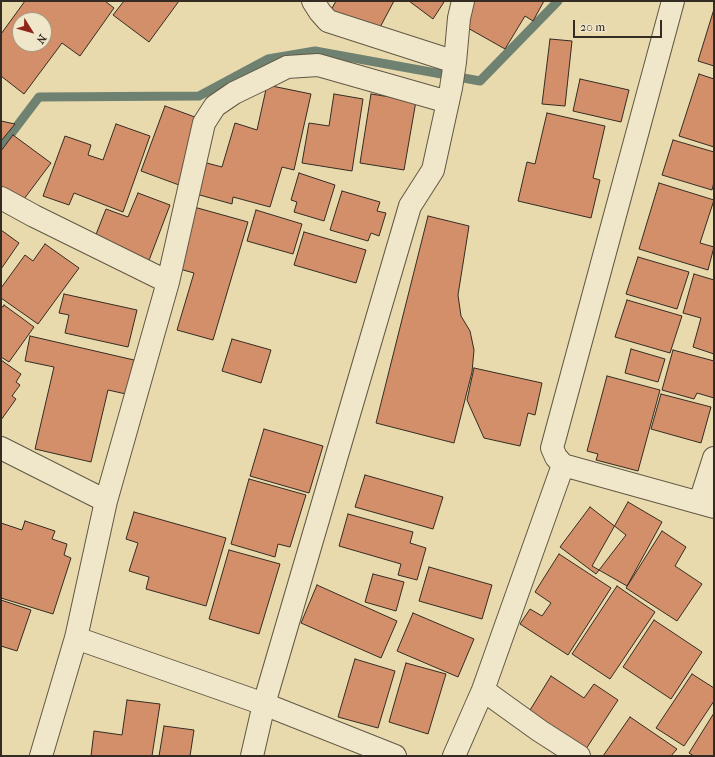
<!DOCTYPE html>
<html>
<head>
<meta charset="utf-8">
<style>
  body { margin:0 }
  #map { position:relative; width:715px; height:757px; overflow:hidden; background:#e8daad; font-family:"IM FELL French Canon",serif }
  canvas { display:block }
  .frame { position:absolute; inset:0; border:2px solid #342c22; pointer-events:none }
  .north { position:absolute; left:12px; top:12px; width:40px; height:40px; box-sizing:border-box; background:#f0e7ca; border:1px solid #a59c87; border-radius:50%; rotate:127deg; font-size:11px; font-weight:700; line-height:16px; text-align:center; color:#342c22 }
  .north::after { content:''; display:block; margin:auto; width:14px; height:18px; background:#8f2418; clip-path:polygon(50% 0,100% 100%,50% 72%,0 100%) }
  .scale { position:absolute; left:573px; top:20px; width:89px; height:18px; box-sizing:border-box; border:2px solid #342c22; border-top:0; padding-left:5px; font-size:12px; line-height:14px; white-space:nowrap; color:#342c22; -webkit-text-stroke:3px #f0e7ca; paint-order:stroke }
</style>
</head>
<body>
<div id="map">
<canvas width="715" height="757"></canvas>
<div class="frame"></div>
<div class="north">N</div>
<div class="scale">20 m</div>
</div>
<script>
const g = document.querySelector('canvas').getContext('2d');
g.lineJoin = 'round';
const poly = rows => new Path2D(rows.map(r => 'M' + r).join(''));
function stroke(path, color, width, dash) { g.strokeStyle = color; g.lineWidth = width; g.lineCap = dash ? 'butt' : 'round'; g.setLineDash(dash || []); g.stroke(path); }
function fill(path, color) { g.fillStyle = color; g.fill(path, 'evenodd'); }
stroke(poly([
  [1,147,39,97,199,96,268,59,315,51,480,81,558,1]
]), '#6f8272', 9);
const building = poly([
  [25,1,105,1,114,8,80,56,62,43,24,94,1,76,1,34,25,1],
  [20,20,44,20,44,44,20,44,20,20],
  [124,1,179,1,149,42,113,15,124,1],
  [336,1,394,1,377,33,331,10,336,1],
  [409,1,442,1,444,2,433,19,409,1],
  [467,1,544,1,533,21,525,16,505,49,466,27,467,1],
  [714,9,714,66,698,61,714,9],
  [550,39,572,41,565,106,542,104,550,39],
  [699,74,714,79,714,147,679,136,699,74],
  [580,79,629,90,621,122,573,111,580,79],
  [267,85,311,94,294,170,282,167,270,207,233,197,232,204,189,192,199,161,222,167,235,123,257,130,267,85],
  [334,94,363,99,352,171,302,163,309,123,329,126,334,94],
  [371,94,416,101,404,170,360,163,371,94],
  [165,106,203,120,179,185,141,171,165,106],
  [547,113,605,126,593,178,600,180,591,218,518,201,527,162,535,164,547,113],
  [1,121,15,124,1,141,1,121],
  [116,124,150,136,123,212,74,193,69,205,43,196,65,136,91,145,88,155,103,160,116,124],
  [13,135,51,163,21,203,1,188,1,151,13,135],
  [673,140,714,152,714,182,712,190,662,175,673,140],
  [299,173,335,185,324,221,294,212,297,202,291,200,299,173],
  [659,183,714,200,700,243,714,247,708,270,639,249,659,183],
  [342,191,380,202,377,211,386,213,379,236,371,233,368,241,330,230,342,191],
  [138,193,170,205,148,263,93,242,106,209,128,217,138,193],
  [194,207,248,222,213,340,177,330,194,273,176,268,194,207],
  [256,210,302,224,293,254,247,241,256,210],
  [428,216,469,226,458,295,461,316,470,331,474,350,472,372,454,443,376,423,428,216],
  [1,230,19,243,1,269,1,230],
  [304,232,366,250,356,283,294,265,304,232],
  [45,244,79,268,38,324,1,298,1,288,25,255,33,261,45,244],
  [638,257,689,272,677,309,626,294,638,257],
  [694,274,714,280,714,354,693,347,701,318,683,313,694,274],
  [64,294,137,310,128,347,65,333,69,315,59,313,64,294],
  [627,300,682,316,670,353,615,337,627,300],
  [4,305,34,327,9,362,1,357,1,306,3,307,4,305],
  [30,336,134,360,126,394,108,390,91,462,35,449,54,367,25,361,30,336],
  [232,339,271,350,261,383,222,371,232,339],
  [631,349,665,359,658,382,625,373,631,349],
  [673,350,714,361,714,398,697,393,694,399,662,390,673,350],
  [1,360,21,374,16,382,20,385,12,396,16,399,1,420,1,360],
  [474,368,542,383,535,415,528,413,520,446,484,438,467,400,474,368],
  [607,376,660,390,638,471,596,460,598,454,587,451,607,376],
  [661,394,711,407,701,443,651,429,661,394],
  [264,429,323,446,309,493,250,476,264,429],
  [365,475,443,497,433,529,355,507,365,475],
  [249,479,306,495,290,547,278,544,275,557,231,544,249,479],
  [628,502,662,522,627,586,592,566,628,502],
  [590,507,626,535,596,574,560,547,590,507],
  [134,512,226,538,206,606,146,589,149,577,129,571,138,543,126,539,134,512],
  [348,514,413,532,410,543,426,548,417,580,398,575,401,564,339,546,348,514],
  [25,521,55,531,52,539,67,544,64,555,71,558,53,614,1,598,1,523,22,530,25,521],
  [662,531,686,547,675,566,702,584,677,621,626,588,662,531],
  [229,550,280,564,259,634,209,619,229,550],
  [559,554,611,588,568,655,520,624,530,609,542,616,551,603,535,592,559,554],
  [429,567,492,585,482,619,419,601,429,567],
  [373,574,404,582,396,611,365,602,373,574],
  [317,585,397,621,381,658,301,623,317,585],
  [617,586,655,612,610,679,572,654,617,586],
  [1,600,31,610,17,651,1,646,1,600],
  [413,613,474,639,458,677,397,651,413,613],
  [654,620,702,652,671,699,623,667,654,620],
  [355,659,395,671,378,728,338,717,355,659],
  [406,663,446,674,428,734,389,722,406,663],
  [692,674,714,688,714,701,684,746,656,728,692,674],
  [551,676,584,698,594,684,618,700,584,752,527,715,551,676],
  [127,700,160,704,152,756,91,756,94,731,122,735,127,700],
  [714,713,714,756,694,756,689,753,714,713],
  [630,717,677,749,671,756,603,756,630,717],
  [164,726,194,730,190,756,159,756,164,726]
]);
fill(building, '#d38f6a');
stroke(building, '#342c22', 1);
const street = poly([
  [313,1,320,12,328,21,455,62],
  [673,1,552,448,556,457,563,465,714,507],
  [1,198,34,216,168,282],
  [1,448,106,501],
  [700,502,714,458],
  [76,638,264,704,395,756],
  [483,690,540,731,579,756],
  [41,756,76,638,106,501,168,282,204,123,215,106,234,93,263,79,287,67,318,65,448,102],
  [252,756,264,704,410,206,433,170,451,88,455,62,459,18,463,1],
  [454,756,483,690,563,465]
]);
stroke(street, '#615845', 24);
stroke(street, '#f0e7ca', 22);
</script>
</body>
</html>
